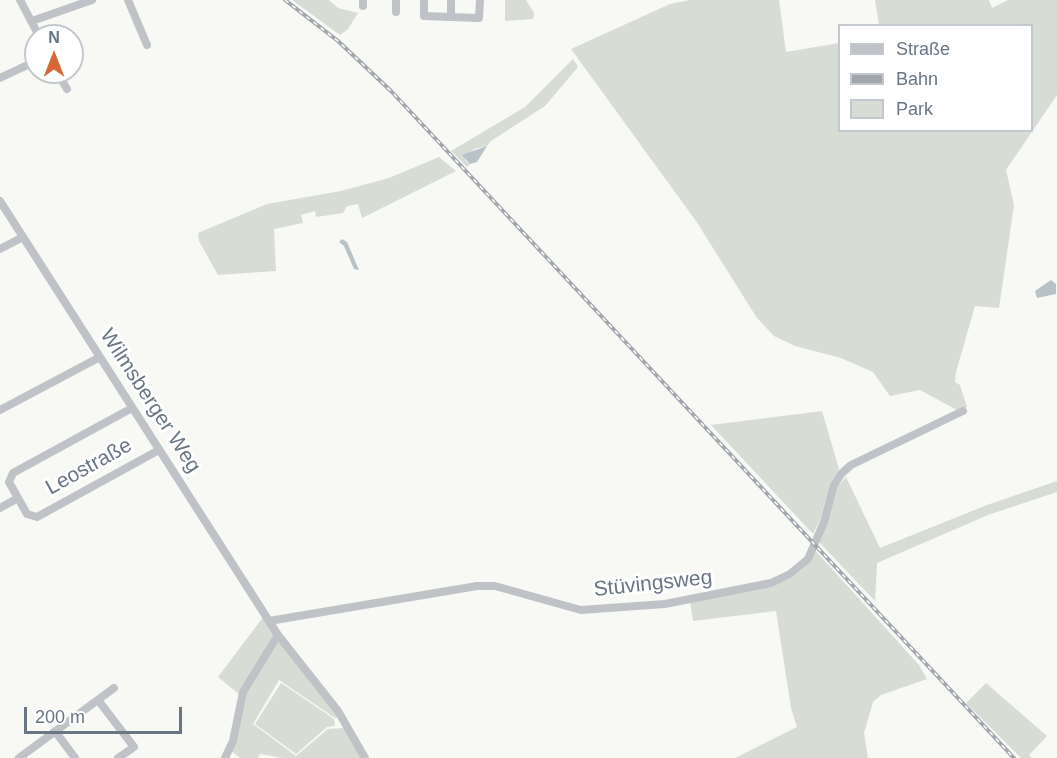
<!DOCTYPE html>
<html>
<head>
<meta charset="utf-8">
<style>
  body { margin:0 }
  #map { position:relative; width:1057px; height:758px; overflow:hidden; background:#f8f8f5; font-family:Helvetica,sans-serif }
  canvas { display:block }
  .legend { position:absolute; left:838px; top:24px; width:195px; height:108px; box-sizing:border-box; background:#fff; border:2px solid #c3c8ce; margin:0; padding:8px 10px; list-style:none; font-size:18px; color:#697684 }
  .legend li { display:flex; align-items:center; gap:12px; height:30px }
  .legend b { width:30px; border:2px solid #c3c8ce }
  .north { position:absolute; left:24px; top:24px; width:60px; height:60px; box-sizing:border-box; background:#fff; border:2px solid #c3c8ce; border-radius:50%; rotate:0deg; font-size:16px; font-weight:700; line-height:24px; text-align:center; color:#697684 }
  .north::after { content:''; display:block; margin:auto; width:21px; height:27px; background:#d66937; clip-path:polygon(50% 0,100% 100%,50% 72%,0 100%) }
  .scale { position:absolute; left:24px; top:707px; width:158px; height:27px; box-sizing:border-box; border:3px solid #697684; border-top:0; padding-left:8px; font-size:18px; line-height:21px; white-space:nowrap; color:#697684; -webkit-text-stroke:4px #fff; paint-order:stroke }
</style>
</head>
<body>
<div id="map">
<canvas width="1057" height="758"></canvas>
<ul class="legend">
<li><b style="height:8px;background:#bfc3c7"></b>Straße</li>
<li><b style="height:8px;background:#a1a7ad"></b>Bahn</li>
<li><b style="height:16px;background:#d7dcd5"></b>Park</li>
</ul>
<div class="north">N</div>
<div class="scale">200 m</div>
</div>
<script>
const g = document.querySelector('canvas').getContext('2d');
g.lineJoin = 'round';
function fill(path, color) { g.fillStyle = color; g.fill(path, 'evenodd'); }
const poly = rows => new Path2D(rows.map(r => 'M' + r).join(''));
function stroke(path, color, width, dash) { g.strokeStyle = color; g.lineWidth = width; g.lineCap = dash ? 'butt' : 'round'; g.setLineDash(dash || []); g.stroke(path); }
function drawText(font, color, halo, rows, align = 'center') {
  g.font = font + ' Helvetica,sans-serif'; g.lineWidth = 6; g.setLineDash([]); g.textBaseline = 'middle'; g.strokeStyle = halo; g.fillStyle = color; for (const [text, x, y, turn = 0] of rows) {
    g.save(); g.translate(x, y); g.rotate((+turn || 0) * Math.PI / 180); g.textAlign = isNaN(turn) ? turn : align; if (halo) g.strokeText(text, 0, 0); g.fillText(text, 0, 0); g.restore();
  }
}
fill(poly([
  [292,0,329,0,338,8,358,13,348,29,340,35],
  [505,0,526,0,534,13,533,19,505,21],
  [690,0,779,0,786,52,839,43,840,130,1032,130,1032,26,879,25,875,0,989,0,992,8,1008,0,1057,0,1057,95,1006,170,1014,205,999,308,975,306,956,372,955,382,960,385,967,407,957,410,920,390,890,396,873,372,841,358,795,346,774,336,757,318,696,221,571,49,670,4],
  [573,59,578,67,545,106,491,141,487,146,474,149,465,160,470,164,467,167,451,151,525,107],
  [439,157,456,171,362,218,358,204,347,206,343,213,316,217,315,211,301,215,303,223,274,229,276,271,218,275,199,241,198,233,267,204,341,191,389,178],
  [822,411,839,469,831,482,820,520,813,534,711,425],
  [846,477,880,548,987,505,1057,481,1057,492,988,515,877,563,875,601,818,541,827,524,838,486],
  [814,549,919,665,927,679,881,695,873,702,864,733,868,758,735,758,797,727,791,708,776,611,693,621,690,602,772,586,793,577,806,566],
  [264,616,338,717,335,718,279,680,253,724,296,756,328,729,344,728,362,758,283,758,260,754,258,758,240,758,231,751,240,695,218,677],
  [281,683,334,719,335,726,327,727,296,754,255,724],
  [986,683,1047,736,1029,755,1032,758,1021,758,966,703]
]), '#d7dcd5');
fill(poly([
  [487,146,477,162,470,164,462,155],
  [342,239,347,242,359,270,354,269,344,246,339,242],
  [1051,280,1056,284,1056,294,1037,298,1035,291]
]), '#b9c2c7');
stroke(poly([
  [20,0,39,36],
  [128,0,147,45],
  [363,0,363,6],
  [424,0,424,16,479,18,480,0],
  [396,12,396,0],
  [451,17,451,0],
  [32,21,92,0],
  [57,72,67,89],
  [0,78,36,61],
  [0,201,278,635,338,711,365,758],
  [0,249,23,237],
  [0,410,100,357],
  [18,498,9,482,13,473,132,408],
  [0,508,18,498,27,514,37,517,159,450],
  [269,621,477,586,495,586,581,610,665,604,771,583,790,574,808,559,824,522,834,485,841,474,851,465,963,411],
  [98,700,134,747,118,758],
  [55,731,75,758],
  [19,758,114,688],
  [225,758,233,741,243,692,278,635]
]), '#bfc3c7', 8);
const rail = poly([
  [285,0,338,41,391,91,1014,758]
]);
stroke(rail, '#a1a7ad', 4);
stroke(rail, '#fff', 1.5, [4.5]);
drawText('21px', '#697684', '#fff', [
  ["Wilmsberger Weg",150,401,57],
  ["Leostraße",89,467,-29],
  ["Stüvingsweg",653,584,-6]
]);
</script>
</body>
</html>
